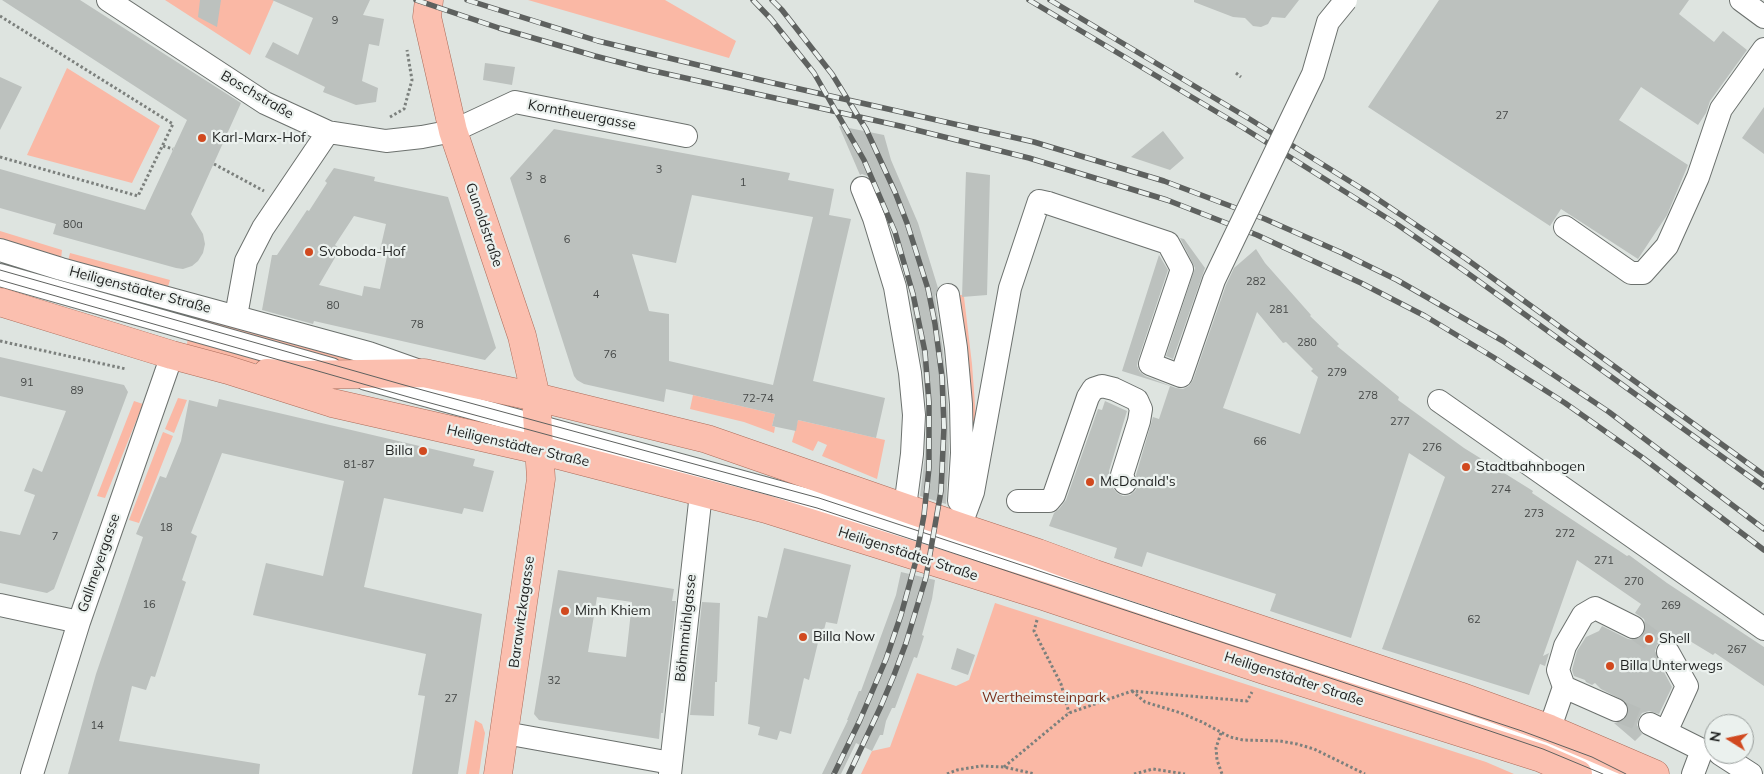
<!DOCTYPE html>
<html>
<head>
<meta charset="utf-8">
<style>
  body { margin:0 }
  #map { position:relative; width:1764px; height:774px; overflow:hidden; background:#dee4e0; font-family:Mulish,sans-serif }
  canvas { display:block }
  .north { position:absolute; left:1704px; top:714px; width:50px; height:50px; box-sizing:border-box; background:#ebf1ee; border:1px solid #999e9c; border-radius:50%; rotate:280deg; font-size:14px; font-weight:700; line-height:20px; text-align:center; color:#1f2120 }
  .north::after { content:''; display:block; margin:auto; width:18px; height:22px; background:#d1491f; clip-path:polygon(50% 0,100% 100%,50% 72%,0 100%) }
</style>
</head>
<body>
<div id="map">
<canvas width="1764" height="774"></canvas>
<div class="north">N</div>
</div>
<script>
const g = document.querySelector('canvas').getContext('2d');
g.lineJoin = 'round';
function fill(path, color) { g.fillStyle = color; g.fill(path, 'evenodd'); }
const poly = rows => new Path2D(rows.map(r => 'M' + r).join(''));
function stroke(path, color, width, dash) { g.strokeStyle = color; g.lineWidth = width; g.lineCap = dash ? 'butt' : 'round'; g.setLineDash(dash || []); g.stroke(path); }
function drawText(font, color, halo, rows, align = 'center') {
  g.font = font + ' Mulish,sans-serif'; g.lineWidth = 4.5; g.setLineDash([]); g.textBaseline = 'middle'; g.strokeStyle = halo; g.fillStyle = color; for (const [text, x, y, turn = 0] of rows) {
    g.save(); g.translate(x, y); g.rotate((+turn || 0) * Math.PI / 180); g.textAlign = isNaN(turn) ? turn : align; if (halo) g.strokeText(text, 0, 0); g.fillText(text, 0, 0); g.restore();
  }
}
fill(poly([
  [165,0,274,0,250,55],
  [528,0,665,0,736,41,729,58],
  [67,68,160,126,132,183,27,155],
  [0,231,62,250,61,259,0,241],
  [70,253,170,280,167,290,68,261],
  [953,295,962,295,964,297,972,364,977,432,969,433],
  [195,314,382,361,352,366,193,320],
  [188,339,262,361,262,363,248,363,186,347],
  [693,395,775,414,772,426,775,427,774,433,744,422,690,409],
  [178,398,187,400,174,433,165,429],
  [134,401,143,404,105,498,97,496],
  [798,420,885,440,877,479,822,456,827,445,818,441,813,451,792,442],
  [163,432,173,436,139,523,129,520],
  [995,603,1486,762,1514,774,861,774,872,751,890,747,917,673,956,686,969,680],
  [475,720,482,724,485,733,479,774,466,774]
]), '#fab8a5');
fill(poly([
  [2,0,80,0,241,103,191,214,203,234,205,244,203,253,198,261,192,266,183,269,176,268,53,234,56,224,0,208,0,169,145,210,187,120],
  [200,0,221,0,217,27,198,17],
  [272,0,370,0,363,15,384,19,379,46,369,44,362,81,378,88,376,102,356,105,323,92,325,87,265,57,273,42,298,55,313,18],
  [1194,0,1299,0,1285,18,1272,17,1268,24,1261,27,1253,26,1245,18,1233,17,1194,2],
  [1439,0,1689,0,1679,14,1714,42,1723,31,1747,50,1710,101,1706,113,1698,125,1641,87,1619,120,1688,165,1667,215,1638,259,1561,209,1550,226,1368,107],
  [485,63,515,67,512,85,483,80],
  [0,77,22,87,0,130],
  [1764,107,1764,154,1742,138],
  [839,126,884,135,891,160,918,223,938,288,935,297,943,350,948,405,949,453,946,504,920,496,925,456,927,414,923,372,912,308,911,290,910,294,887,214,874,183,870,177,862,174,860,175],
  [554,129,790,173,788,180,834,189,829,215,851,219,813,381,885,398,876,438,798,420,796,431,772,426,775,414,693,395,666,389,664,402,584,384,577,380,574,376,510,178],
  [692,195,813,217,773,385,669,361,669,314,649,311,632,254,676,263],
  [1163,131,1184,158,1170,170,1131,157],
  [334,168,375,177,374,181,448,197,496,348,485,360,314,321,313,324,262,310,272,255,277,255,307,210,309,211,327,183,325,181],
  [354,216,386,224,380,250,388,252,380,289,364,286,362,296,319,285,340,249,335,245],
  [966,172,990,175,987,295,962,297],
  [1180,238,1184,239,1205,268,1173,359,1166,356,1195,268],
  [1256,249,1265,263,1311,315,1310,316,1339,344,1337,346,1399,397,1398,400,1464,448,1533,491,1532,493,1627,556,1629,555,1667,583,1764,647,1764,686,1715,653,1713,655,1680,635,1676,642,1669,639,1662,640,1657,645,1655,651,1660,664,1658,667,1664,672,1672,687,1659,714,1649,711,1642,713,1639,718,1637,725,1642,734,1635,741,1614,723,1623,721,1628,716,1629,708,1626,702,1601,689,1595,683,1592,685,1586,682,1585,680,1574,676,1572,670,1577,651,1586,637,1599,631,1602,626,1628,639,1634,640,1641,638,1645,632,1646,626,1644,619,1635,613,1641,604,1577,560,1543,656,1549,653,1545,666,1540,664,1529,695,1382,649,1445,477,1409,453,1351,638,1270,611,1276,594,1147,552,1142,567,1114,558,1117,548,1049,526,1054,513,1059,509,1066,500,1098,409,1102,410,1105,401,1127,411,1109,471,1110,479,1113,488,1117,493,1123,496,1130,495,1135,491,1138,486,1136,475,1153,417,1159,419,1170,386,1122,371,1159,255,1168,270,1138,360,1137,366,1140,372,1145,376,1176,388,1183,389,1189,386,1193,380,1226,285,1234,268],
  [1257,312,1283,343,1286,342,1313,369,1311,371,1318,377,1300,434,1223,408],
  [0,357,124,385,128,392,54,589,47,593,0,583,0,531,20,535,35,495,24,491,33,468,42,472,66,411,0,396],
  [219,399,475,459,473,466,494,471,483,512,464,508,462,514,384,498,364,587,482,614,458,774,412,774,425,696,418,695,426,654,253,615,266,563,323,576,344,481,222,453,191,533,197,536,182,580,186,582,155,677,151,676,146,690,132,686,119,741,260,764,259,774,68,774,96,674,143,537,136,534,160,476,166,478,181,441,189,400,217,407],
  [784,548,851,565,837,624,826,622,824,630,821,630,809,680,804,678,791,734,780,731,777,740,758,735,760,727,748,724,758,616,767,618],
  [558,570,674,589,672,601,676,601,663,713,661,713,659,739,539,720,534,714],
  [597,597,632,602,626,657,588,652],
  [901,572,935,580,932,599,922,635,924,636,917,658,914,657,895,708,892,708,886,721,883,735,880,735,872,751,856,743,841,774,822,774,848,720,847,720,859,691,861,691,896,595],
  [702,602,720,603,717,682,715,682,714,716,690,715],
  [957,648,975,655,968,675,951,669]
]), '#bcc1be');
stroke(poly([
  [1633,627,1668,652],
  [1616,710,1650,724]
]), '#b8bdba', 22, [22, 11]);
const minor = poly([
  [108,0,265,103,328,132,386,141,422,137,453,131,515,102,686,136],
  [1741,0,1764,17],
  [862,188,874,218,895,287,910,373,914,415,912,454,905,507],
  [1565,227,1631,273,1643,273,1667,246,1698,177,1721,109,1764,49],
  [0,250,61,269,369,353,417,370],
  [0,275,331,369],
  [948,295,956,348,961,404,962,453,959,501],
  [236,316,246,261,263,228,328,132],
  [366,379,827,505,1545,744,1599,766,1615,774],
  [1439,401,1764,629],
  [1018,501,1049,501,1054,495,1088,397,1093,389,1102,386,1114,389,1137,400,1141,409,1139,421,1122,475,1125,483],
  [957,542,960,527,973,492,1010,288,1039,201,1048,203],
  [0,605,79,622],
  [1564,687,1558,670,1565,646,1583,615,1595,608,1633,627],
  [1650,724,1702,750,1693,774],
  [1666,732,1687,686,1668,652],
  [505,733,671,763],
  [1544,745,1564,687,1616,710],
  [1720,754,1751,774],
  [32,774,79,622,172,355],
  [670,774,701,493]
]);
const major = poly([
  [429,0,427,17,453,131,522,336,536,397,541,479,498,774],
  [0,302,172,355,228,370,332,403,539,450,766,509,1043,596,1264,670,1541,758,1578,774],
  [267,373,298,375,424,373,536,397,707,439,960,527,1038,553,1095,574,1459,696,1550,729,1655,774]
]);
stroke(minor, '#6c716e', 24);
stroke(major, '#ac6c5a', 29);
stroke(poly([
  [0,16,173,124,138,196,0,157],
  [1236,73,1241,77],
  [390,117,404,109,412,80,407,50],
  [163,146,173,149],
  [214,164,264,191],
  [0,341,126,369],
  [1037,620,1034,631,1061,684,1069,713],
  [1132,691,1145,702,1181,713,1202,722,1230,737,1243,740,1280,741,1297,744,1314,749,1365,774],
  [1221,733,1216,748,1217,760,1222,774],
  [1004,767,1069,713,1132,691,1247,701,1252,692],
  [947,774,957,770,981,766,1004,767,1035,774],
  [1134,774,1153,769,1185,774]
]), '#7c807d', 3, [2.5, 2.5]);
stroke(minor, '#fff', 22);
stroke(major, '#fbbfaf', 28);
stroke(poly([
  [0,270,404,385,819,498,1522,731,1592,757,1626,774],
  [0,280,412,398,817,508,1490,731,1543,749,1603,774]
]), '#5e615f', 1);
const rail = poly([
  [416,0,499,28,595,56,645,69,900,126,1029,158,1167,200,1257,235,1361,283,1425,316,1493,357,1565,403,1643,458,1764,550],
  [467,0,598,41,773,83,1034,142,1164,181,1265,219,1340,252,1397,280,1503,341,1609,412,1764,529],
  [753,0,771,19,814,73,864,160,895,232,913,294,925,352,929,402,929,468,924,515,915,564,901,615,886,659,860,720,834,774],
  [772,0,782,10,832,74,866,129,895,192,907,223,928,289,935,324,942,377,944,427,941,491,926,577,906,643,894,675,881,706,849,774],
  [1029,0,1242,127,1398,225,1466,272,1764,487],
  [1050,0,1248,118,1367,192,1465,258,1764,475]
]);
stroke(rail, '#5e615f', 5.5);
stroke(rail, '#ebf1ee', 4, [11]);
const minorBridge = poly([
  [1048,203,1168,243,1182,269,1150,364,1181,376,1214,280,1313,74,1328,22,1346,0]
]);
stroke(minorBridge, '#6c716e', 24, []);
stroke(minorBridge, '#fff', 22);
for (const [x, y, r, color] of [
  [202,138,5,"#d1491f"],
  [309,252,5,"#d1491f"],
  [423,451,5,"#d1491f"],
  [1466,467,5,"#d1491f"],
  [1090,482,5,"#d1491f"],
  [565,611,5,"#d1491f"],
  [803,637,5,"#d1491f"],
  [1649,639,5,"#d1491f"],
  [1610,666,5,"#d1491f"]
]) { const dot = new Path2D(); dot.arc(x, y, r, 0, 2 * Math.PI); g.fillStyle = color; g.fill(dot); stroke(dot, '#ebf1ee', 2); }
drawText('11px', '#464948', null, [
  ["9",335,21],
  ["27",1502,116],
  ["3",659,170],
  ["3",529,177],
  ["8",543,180],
  ["1",743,183],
  ["80a",73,225],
  ["6",567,240],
  ["282",1256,282],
  ["4",596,295],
  ["80",333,306],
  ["281",1279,310],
  ["78",417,325],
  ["280",1307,343],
  ["76",610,355],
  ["279",1337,373],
  ["91",27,383],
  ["89",77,391],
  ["278",1368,396],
  ["72-74",758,399],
  ["277",1400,422],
  ["66",1260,442],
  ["276",1432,448],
  ["81-87",359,465],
  ["274",1501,490],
  ["273",1534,514],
  ["18",166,528],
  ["272",1565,534],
  ["7",55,537],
  ["271",1604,561],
  ["270",1634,582],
  ["16",149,605],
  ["269",1671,606],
  ["62",1474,620],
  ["267",1737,650],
  ["32",554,681],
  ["27",451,699],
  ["14",97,726]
]);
drawText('14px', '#1f2120', '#ebf1ee', [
  ["Boschstraße",257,95,30],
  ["Korntheuergasse",582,115,11],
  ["Gunoldstraße",484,225,71],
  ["Heiligenstädter Straße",140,290,15],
  ["Heiligenstädter Straße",518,446,13],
  ["Heiligenstädter Straße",908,554,18],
  ["Gallmeyergasse",99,563,-71],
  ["Barawitzkagasse",522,612,-82],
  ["Böhmmühlgasse",686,628,-84],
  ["Heiligenstädter Straße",1294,679,18]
]);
drawText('14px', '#1f2120', '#ebf1ee', [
  ["Karl-Marx-Hof",212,138],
  ["Svoboda-Hof",319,252],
  ["Billa",413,451,"right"],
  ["Stadtbahnbogen",1476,467],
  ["McDonald's",1100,482],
  ["Minh Khiem",575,611],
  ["Billa Now",813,637],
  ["Shell",1659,639],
  ["Billa Unterwegs",1620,666]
], 'left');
drawText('14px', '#782c16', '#ebf1ee', [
  ["Wertheimsteinpark",1044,698]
]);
</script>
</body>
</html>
